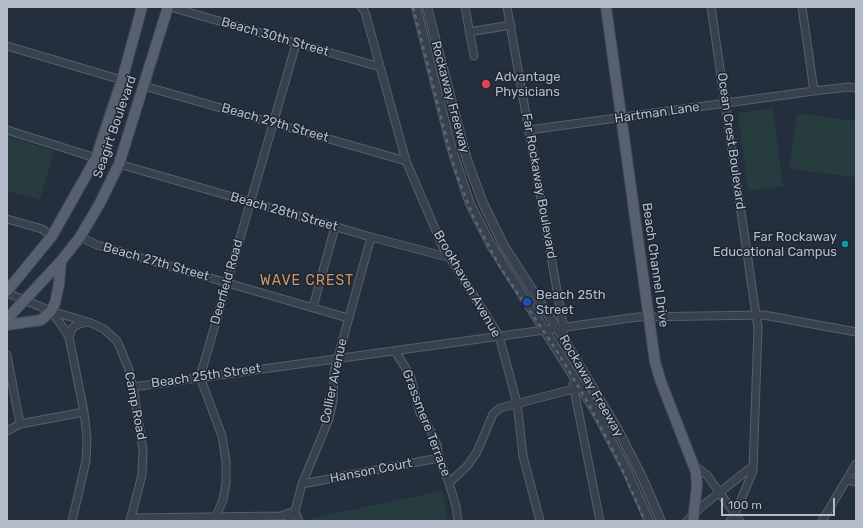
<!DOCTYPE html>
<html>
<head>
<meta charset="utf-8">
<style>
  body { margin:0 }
  #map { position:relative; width:863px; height:528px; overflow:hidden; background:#242f3e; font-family:Rubik,sans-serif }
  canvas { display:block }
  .frame { position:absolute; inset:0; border:8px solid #b4bcc9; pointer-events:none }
  .scale { position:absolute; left:721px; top:498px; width:114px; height:18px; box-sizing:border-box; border:2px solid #b4bcc9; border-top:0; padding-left:5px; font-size:12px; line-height:14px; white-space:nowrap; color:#b4bcc9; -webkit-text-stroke:3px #1d2633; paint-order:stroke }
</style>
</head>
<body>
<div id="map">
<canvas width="863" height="528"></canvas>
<div class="frame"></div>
<div class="scale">100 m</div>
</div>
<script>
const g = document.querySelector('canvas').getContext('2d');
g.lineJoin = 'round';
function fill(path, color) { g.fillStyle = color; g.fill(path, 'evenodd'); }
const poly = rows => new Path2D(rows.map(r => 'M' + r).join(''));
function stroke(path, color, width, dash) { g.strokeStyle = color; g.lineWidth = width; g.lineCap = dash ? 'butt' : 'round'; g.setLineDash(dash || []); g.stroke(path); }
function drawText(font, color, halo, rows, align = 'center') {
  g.font = font + ' Rubik,sans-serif'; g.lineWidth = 3; g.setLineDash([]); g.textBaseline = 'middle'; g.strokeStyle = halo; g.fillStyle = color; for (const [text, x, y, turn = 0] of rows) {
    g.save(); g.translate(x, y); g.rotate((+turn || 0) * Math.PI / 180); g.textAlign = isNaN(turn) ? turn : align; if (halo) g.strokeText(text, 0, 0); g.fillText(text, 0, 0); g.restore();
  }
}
fill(poly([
  [773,108,783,186,748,191,738,113],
  [797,113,856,121,856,177,789,169],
  [7,136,54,151,40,200,7,191],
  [442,491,448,520,447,521,312,521,311,518]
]), '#263c3f');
const minor = poly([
  [170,7,380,67],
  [361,7,365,12,406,161,442,245,499,336,517,403,523,456,540,521],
  [465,7,474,56],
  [507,7,564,330],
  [711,7,758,328,753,471,735,514,730,521],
  [802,7,814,91],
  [469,32,511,25],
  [7,46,122,80],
  [144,86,406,161],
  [7,130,96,158],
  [529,130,814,91,848,87,856,88],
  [119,164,371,237,451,258],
  [7,219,42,229,52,236],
  [80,237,97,245,348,318],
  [7,293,51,311,91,323,104,329,117,341,121,350,129,370,133,387,143,450,142,475,130,521],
  [313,307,335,227],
  [51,311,60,323,69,337,84,412,87,438,86,461,72,521],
  [69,337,72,329,76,325,87,322],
  [395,351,410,375,420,413,433,435,437,445,439,458,449,483,456,506,458,521],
  [7,355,20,424],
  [573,384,600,521],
  [133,387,638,317,764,315,856,332],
  [7,431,20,424,84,412],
  [695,466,707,475,740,521],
  [846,480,856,482],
  [449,483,468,465,477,452,493,414,500,408,581,387],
  [302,484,439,458],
  [131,518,281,516,295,511,299,521],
  [214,521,223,500,226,483,226,462,222,436,200,377,296,44],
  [288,521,295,511,302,484,329,419,333,401,334,372,371,237],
  [687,521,701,507,753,466],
  [822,521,856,464]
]);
const tertiary = poly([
  [416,7,452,150,470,204,491,245,596,412,627,471,649,521],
  [427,7,467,160,483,203,504,246,562,336,618,430,642,477,661,521]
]);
const primary = poly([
  [606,7,655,362,661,382,696,472,697,486,693,521],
  [7,291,52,236,96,158,122,80,142,7],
  [7,319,61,261,80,237,100,203,119,164,168,7],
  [7,325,41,320,51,311,55,303,59,284,61,261]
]);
stroke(minor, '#565f6c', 9);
stroke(tertiary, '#565f6c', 10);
stroke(primary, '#414a57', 12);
stroke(minor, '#38414e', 7);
stroke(tertiary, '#38414e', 8);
stroke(primary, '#56606e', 10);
stroke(poly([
  [413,7,451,156,458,178,473,216,500,267,555,348,587,401,618,460,645,521]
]), '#5a6575', 2.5, [4, 4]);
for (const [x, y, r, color] of [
  [486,84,5,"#e0444e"],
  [845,244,4,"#0f9aa8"],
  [527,302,5,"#1a4fb4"]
]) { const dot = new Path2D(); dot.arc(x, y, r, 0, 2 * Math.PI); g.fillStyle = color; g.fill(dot); stroke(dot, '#1d2633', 1.5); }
drawText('13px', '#b4bcc9', '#1d2633', [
  ["Beach 30th Street",275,37,16],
  ["Rockaway Freeway",450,97,75],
  ["Hartman Lane",657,113,-8],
  ["Beach 29th Street",275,123,16],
  ["Seagirt Boulevard",115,127,-71],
  ["Ocean Crest Boulevard",731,141,82],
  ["Far Rockaway Boulevard",539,186,80],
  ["Beach 28th Street",284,212,16],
  ["Beach 27th Street",156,262,16],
  ["Beach Channel Drive",655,265,82],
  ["Deerfield Road",227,282,-74],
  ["Brookhaven Avenue",467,284,60],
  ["Beach 25th Street",206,376,-8],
  ["Collier Avenue",334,381,-78],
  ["Rockaway Freeway",591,386,60],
  ["Camp Road",135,406,79],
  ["Grassmere Terrace",426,423,69],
  ["Hanson Court",371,471,-11]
]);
drawText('13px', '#b4bcc9', '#1d2633', [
  ["Advantage",495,77],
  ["Physicians",495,92],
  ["Far Rockaway",837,237,"right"],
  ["Educational Campus",837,252,"right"],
  ["Beach 25th",536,295],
  ["Street",536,310]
], 'left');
g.letterSpacing = '1px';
drawText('14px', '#d59563', '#1d2633', [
  ["WAVE CREST",307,281]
]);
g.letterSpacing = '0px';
</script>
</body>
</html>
